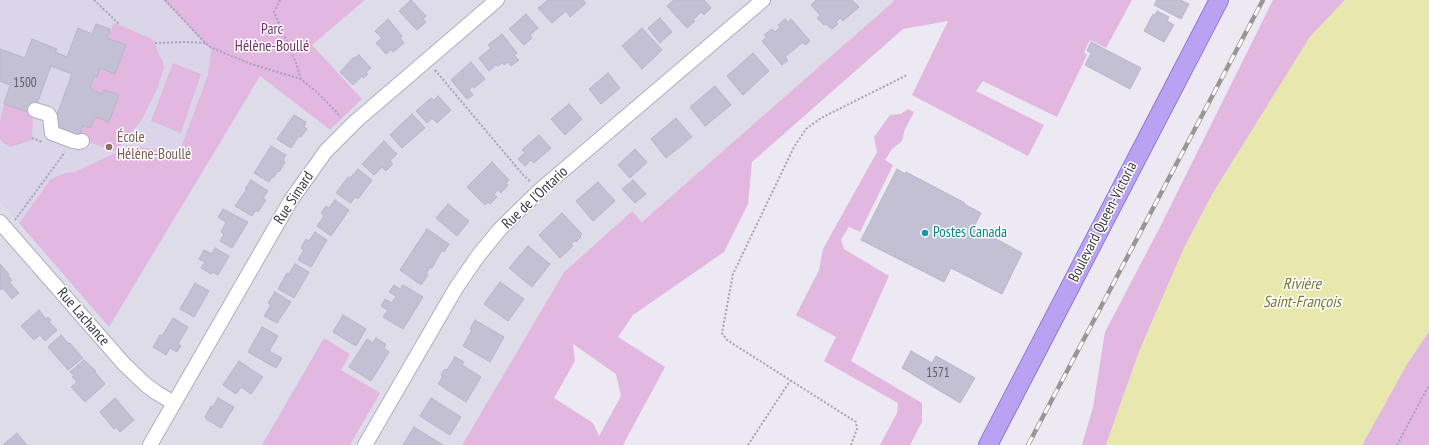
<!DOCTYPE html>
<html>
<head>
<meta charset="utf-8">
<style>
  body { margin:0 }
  canvas { display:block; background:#ece9f2 }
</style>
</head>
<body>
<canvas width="1429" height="445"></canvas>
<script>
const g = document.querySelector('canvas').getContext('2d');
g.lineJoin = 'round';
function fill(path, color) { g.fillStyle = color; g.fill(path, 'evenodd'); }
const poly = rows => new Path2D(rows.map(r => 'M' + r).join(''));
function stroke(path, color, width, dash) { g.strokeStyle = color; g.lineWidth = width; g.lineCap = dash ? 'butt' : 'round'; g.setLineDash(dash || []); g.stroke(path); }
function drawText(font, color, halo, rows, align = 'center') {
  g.font = font + ' "PT Sans Narrow",sans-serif'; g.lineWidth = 3; g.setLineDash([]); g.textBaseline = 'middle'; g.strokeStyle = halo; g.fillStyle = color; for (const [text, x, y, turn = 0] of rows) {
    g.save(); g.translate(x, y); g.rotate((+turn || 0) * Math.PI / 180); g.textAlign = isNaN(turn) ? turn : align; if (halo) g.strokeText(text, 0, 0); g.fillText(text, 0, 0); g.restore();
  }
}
fill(poly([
  [365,0,895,0,642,222,632,211,564,272,462,445,0,445,0,202,109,327,260,76,330,130,362,99,312,45]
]), '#dfdcea');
fill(poly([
  [0,0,163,0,251,92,109,327,0,202]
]), '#dbd5ea');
fill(poly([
  [163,0,365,0,312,45,362,99,330,130,260,76,109,327,19,223,51,179,65,173,75,172,117,152,139,147,179,153,208,75,211,50],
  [895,0,1132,0,1106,48,1090,40,1084,52,1087,55,1057,117,983,81,976,91,1044,125,1028,156,912,95,948,21,903,29,752,162,748,204,724,252,633,315,618,337,665,367,623,445,462,445,564,272,632,211,642,222],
  [573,344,616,374,621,396,599,436,593,423,554,398,575,361],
  [1273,0,1345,0,1310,37,1213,193,1184,248,1139,352,1106,445,1082,445,1093,407,1105,332,1160,227],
  [114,23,150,38,154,41,159,55,163,62,164,67,158,87,141,121,116,151,88,142,77,141,83,125,91,128,95,117,109,122,119,95,104,90,102,94,90,89,94,76,97,77,100,68,115,74,107,38],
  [173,63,201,74,181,133,151,121],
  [4,104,33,114,32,140,10,147,3,143,0,139,0,120],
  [908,109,914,112,905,129,902,141,892,149,885,160,893,165,860,232,849,227,841,239,844,249,889,276,851,361,922,403,922,422,910,445,880,445,897,413,898,403,824,361,836,337,796,315,819,270,823,249,877,152,874,137,890,115,901,114],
  [1429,331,1429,445,1362,445,1407,364],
  [324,338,350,354,341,370,380,393,350,445,262,445]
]), '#e2b7e0');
fill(poly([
  [1345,0,1429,0,1429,331,1407,364,1362,445,1106,445,1139,352,1184,248,1213,193,1310,37]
]), '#e8e7ad');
const building = poly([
  [411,0,426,16,423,19,426,22,417,30,399,11,411,0],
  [548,0,583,0,586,3,570,17,566,11,552,23,538,8,548,0],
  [674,0,704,0,711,8,704,15,701,12,693,20,695,21,687,28,667,6,674,0],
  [816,0,852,0,859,7,843,21,840,18,836,22,838,24,832,29,826,24,824,25,817,18,820,15,811,5,816,0],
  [1157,0,1180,0,1189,4,1181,19,1154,5,1157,0],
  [1157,11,1169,17,1167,21,1174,25,1164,42,1144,31,1153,14,1155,15,1157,11],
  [526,14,538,28,530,35,532,38,524,45,509,29,526,14],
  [660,18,672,32,660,43,648,28,660,18],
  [388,19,402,36,400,38,404,43,393,52,391,50,386,54,376,43,382,38,375,31,388,19],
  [785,19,788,22,791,19,810,41,805,45,803,42,785,57,788,60,782,65,762,41,767,37,764,35,772,29,775,32,780,27,778,25,785,19],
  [96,24,110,29,107,38,126,45,115,74,100,68,97,77,94,76,90,89,102,94,104,90,119,95,109,122,95,117,91,128,83,125,77,141,51,131,72,74,51,66,33,114,4,104,10,85,0,81,0,49,25,58,32,39,57,49,55,52,67,57,78,28,92,34,96,24],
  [642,28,662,50,642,69,622,46,642,28],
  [502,34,517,53,514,55,519,60,511,66,508,62,504,65,502,63,498,66,496,65,489,71,479,58,491,48,488,45,502,34],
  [1091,42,1141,68,1130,89,1085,65,1091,53,1087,51,1091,42],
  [753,53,769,71,743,95,727,76,753,53],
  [359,55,371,68,366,72,368,74,363,78,362,76,353,85,340,72,354,57,355,58,359,55],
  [471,62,485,79,474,88,473,86,469,90,473,95,467,99,451,80,471,62],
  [608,73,620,88,601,104,589,89,608,73],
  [715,86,731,105,705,126,690,107,715,86],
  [438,96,451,110,437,123,432,118,427,123,416,111,431,98,434,100,438,96],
  [569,104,582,119,565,135,551,119,569,104],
  [412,114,425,128,402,148,390,135,412,114],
  [294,115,306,122,304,127,307,129,301,137,299,136,291,148,277,139,294,115],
  [676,118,692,137,666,158,651,139,676,118],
  [539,135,551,148,534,163,531,160,525,166,518,159,525,153,522,150,539,135],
  [384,141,397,154,390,161,393,164,386,171,382,167,374,175,362,164,384,141],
  [271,146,286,155,283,160,285,162,279,172,278,171,273,178,272,177,269,182,254,173,271,146],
  [635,149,647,162,630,178,618,165,635,149],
  [492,162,509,180,506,183,508,185,501,193,498,190,494,194,497,197,490,204,488,202,485,205,467,187,492,162],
  [358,169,372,180,358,199,355,197,351,203,336,193,348,177,350,178,358,169],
  [897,169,905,174,906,172,965,203,964,204,981,213,974,227,1022,253,1002,294,951,268,944,282,861,240,897,169],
  [251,180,268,191,263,198,266,200,258,212,256,210,252,216,235,206,247,189,245,189,251,180],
  [633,180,646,194,635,203,622,189,633,180],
  [598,182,615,201,593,221,576,201,598,182],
  [335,200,349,210,331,236,317,226,324,216,321,213,326,206,329,208,335,200],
  [448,204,469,221,457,236,436,218,448,204],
  [223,209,248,222,232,248,220,241,224,234,221,232,226,222,218,217,223,209],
  [562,213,582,234,580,236,581,237,576,242,575,240,571,244,573,246,560,258,539,235,562,213],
  [427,229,449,244,444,252,442,250,432,268,430,267,426,274,428,275,421,285,400,270,427,229],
  [315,232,327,240,311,267,298,260,304,250,301,248,306,239,309,241,315,232],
  [528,246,550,264,532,287,509,268,528,246],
  [215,248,229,256,218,275,212,272,211,274,201,268,205,262,199,259,204,250,212,254,215,248],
  [0,264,9,274,8,276,12,280,9,282,19,293,12,299,3,288,1,290,0,289,0,264],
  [295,264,309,272,294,298,278,289,287,273,289,274,295,264],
  [500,282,524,299,508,321,484,304,500,282],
  [195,283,209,291,194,317,180,309,195,283],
  [394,285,400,289,403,285,423,297,403,329,383,317,388,310,381,306,385,299,392,303,396,296,389,292,394,285],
  [275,292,291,302,277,323,264,316,271,305,268,303,275,292],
  [39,310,46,319,48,317,51,320,49,322,57,330,45,341,40,335,34,340,21,326,39,310],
  [343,315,366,329,356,346,333,332,343,315],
  [173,318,188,327,178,344,181,346,177,352,170,348,166,355,153,347,160,335,162,336,173,318],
  [475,320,504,337,490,362,463,346,472,330,470,329,475,320],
  [262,327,278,336,269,351,282,358,276,368,248,352,262,327],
  [61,335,69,344,70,343,83,358,68,370,48,347,61,335],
  [376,338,386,344,384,348,389,352,371,381,349,367,367,339,373,343,376,338],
  [911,351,932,363,936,356,975,378,960,403,902,368,911,351],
  [455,357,464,362,462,365,481,377,466,402,438,384,443,376,441,375,445,369,447,370,455,357],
  [84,360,96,371,95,372,105,384,85,402,71,387,77,382,72,377,74,375,70,372,84,360],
  [239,361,263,377,251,394,241,387,236,394,223,385,239,361],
  [115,398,134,420,120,432,116,427,114,429,100,412,115,398],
  [218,398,234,407,221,428,206,419,206,418,205,417,211,406,213,407,218,398],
  [431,398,461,417,450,435,420,416,431,398],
  [414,427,443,445,403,445,414,427],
  [17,433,27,445,5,445,4,444,17,433]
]);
fill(building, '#c3c0d3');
stroke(building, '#b9b4cd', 1);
const minor = poly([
  [35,110,48,114,50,117,52,133,73,141,78,142,82,141],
  [0,222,124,364,146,385,157,393,174,403],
  [150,445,291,200,326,151,356,121,497,0],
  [365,445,456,288,478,256,500,229,540,190,763,0]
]);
const major = poly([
  [988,445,1219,0]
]);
stroke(minor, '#b1adbd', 16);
stroke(major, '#8f74d5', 20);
stroke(poly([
  [94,0,118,23,117,25],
  [165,0,205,43,212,48,251,64,301,79,320,95,341,117],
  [280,0,274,12,296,63,301,79],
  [155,43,185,42,205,43],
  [435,70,524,176,531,182],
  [32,138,42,142],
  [15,220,65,152],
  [748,445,790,381],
  [851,445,857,429,856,422,727,340,722,333,733,274,794,147,806,129,821,118,907,75],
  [1397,445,1429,385]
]), '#a6a0bd', 2, [2, 2]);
stroke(minor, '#fff', 14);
stroke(major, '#baa2f2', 18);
const rail = poly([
  [1028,445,1263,0]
]);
stroke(rail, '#979797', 4.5);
stroke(rail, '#fff', 3, [9]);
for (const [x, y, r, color] of [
  [109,147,4,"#8d6e63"],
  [925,233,4,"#0f9aa8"]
]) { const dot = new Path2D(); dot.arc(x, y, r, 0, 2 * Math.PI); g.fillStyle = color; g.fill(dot); stroke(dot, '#fff', 1.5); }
drawText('13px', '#5d5a68', null, [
  ["1500",25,83],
  ["1571",938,373]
]);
drawText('15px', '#703264', '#fff', [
  ["Parc",272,30],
  ["Hélène-Boullé",272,47]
]);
drawText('15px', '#785e54', '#fff', [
  ["École",117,138],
  ["Hélène-Boullé",117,155]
], 'left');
drawText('15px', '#3b3845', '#fff', [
  ["Rue Simard",294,198,-57],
  ["Rue de l'Ontario",535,198,-43],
  ["Boulevard Queen-Victoria",1103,222,-63],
  ["Rue Lachance",83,317,49]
]);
drawText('15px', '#0d838f', '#fff', [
  ["Postes Canada",933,233]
], 'left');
drawText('italic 16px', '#787830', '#fff', [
  ["Rivière",1302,284],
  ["Saint-François",1302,302]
]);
</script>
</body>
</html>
